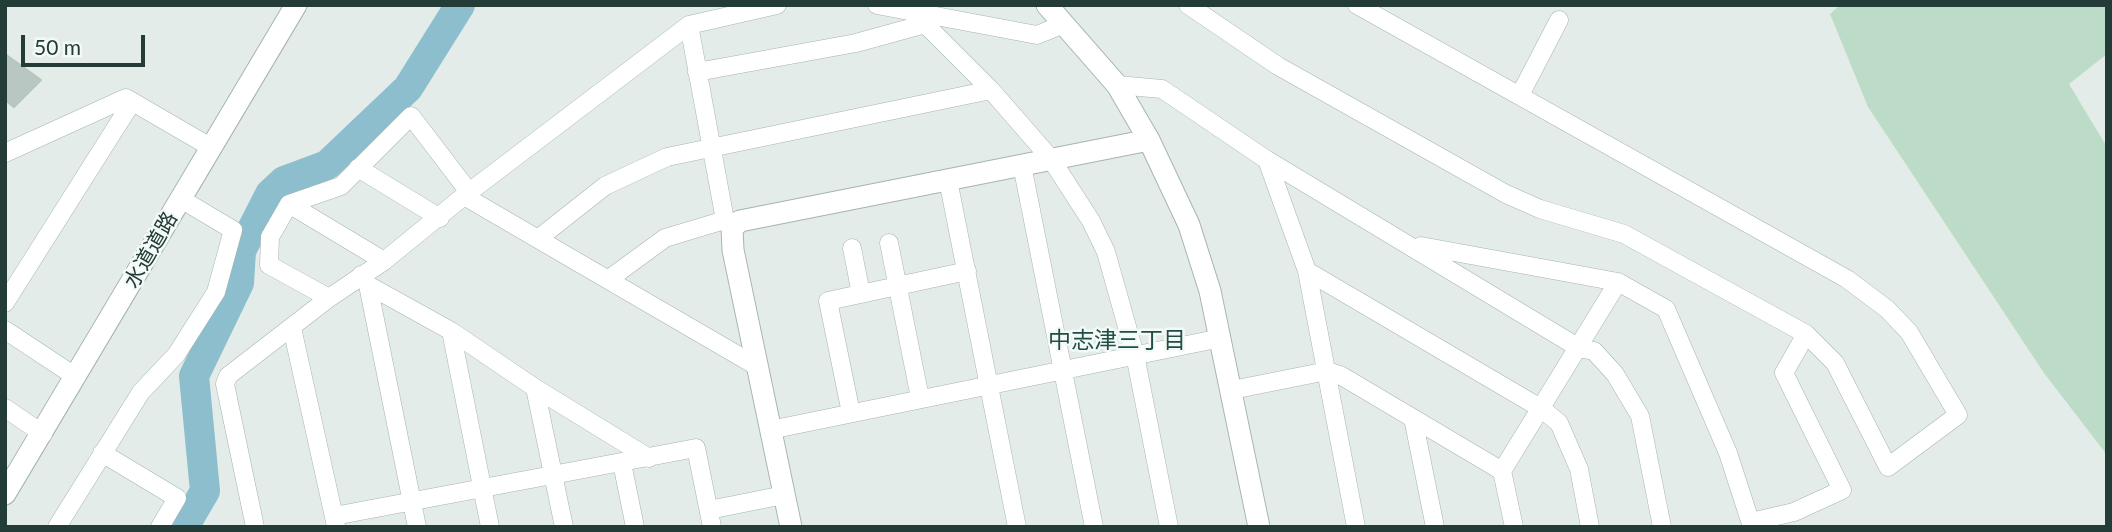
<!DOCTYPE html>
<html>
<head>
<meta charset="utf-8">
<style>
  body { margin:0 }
  #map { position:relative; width:2112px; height:532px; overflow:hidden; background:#e3ece9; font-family:Lato,sans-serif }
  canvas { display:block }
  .frame { position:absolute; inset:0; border:7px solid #233c38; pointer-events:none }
  .scale { position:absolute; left:21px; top:35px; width:124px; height:32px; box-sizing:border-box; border:4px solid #233c38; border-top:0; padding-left:9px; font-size:21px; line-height:24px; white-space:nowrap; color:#233c38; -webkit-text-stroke:5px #f3f9f6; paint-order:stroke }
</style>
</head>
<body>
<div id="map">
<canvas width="2112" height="532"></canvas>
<div class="frame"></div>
<div class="scale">50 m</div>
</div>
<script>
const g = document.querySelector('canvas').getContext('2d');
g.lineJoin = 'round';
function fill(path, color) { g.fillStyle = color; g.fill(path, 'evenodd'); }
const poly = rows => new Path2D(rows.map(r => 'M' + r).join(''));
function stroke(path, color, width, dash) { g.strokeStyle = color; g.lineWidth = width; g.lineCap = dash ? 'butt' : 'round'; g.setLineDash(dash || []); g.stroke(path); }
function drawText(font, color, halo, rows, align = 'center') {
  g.font = font + ' Lato,"Noto Sans JP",sans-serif'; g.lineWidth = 5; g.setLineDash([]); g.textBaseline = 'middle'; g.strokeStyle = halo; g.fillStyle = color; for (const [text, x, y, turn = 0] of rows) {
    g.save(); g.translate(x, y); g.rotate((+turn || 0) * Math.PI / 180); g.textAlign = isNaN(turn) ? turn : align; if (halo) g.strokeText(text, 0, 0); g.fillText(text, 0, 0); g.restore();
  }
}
fill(poly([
  [1840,5,2107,5,2107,54,2069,84,2107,147,2107,455,2044,373,1868,107,1830,14]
]), '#bddcc8');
stroke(poly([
  [184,527,205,491,194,376,239,283,241,251,270,194,284,181,327,165,408,88,460,5]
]), '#8dbece', 30);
const building = poly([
  [5,54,41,80,14,107,5,100,5,54]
]);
fill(building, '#b8c7c2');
stroke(building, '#b5c5c0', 2);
const minor = poly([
  [877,5,1037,35,1064,24],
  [1188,5,1278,66,1506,194,1540,209,1624,234,1806,334,1835,363,1888,467,1958,415,1909,332,1887,309,1847,279,1357,5],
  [920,11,925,24,991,90,1051,159,1091,221,1106,252,1135,355,1169,527],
  [689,25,725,220,732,228],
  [697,72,856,43,925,24],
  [1117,85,1162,89,1267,160,1579,348,1594,351,1615,374,1640,416,1662,527],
  [1520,95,1559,20],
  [5,153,126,98,212,148],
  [1267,160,1307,271,1356,527],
  [1022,165,1094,527],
  [358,168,440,218],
  [948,180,1017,527],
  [464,196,758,367],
  [289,204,384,261],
  [539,238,605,186,667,157,991,90],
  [889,243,920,398],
  [1421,246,1618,282,1666,309,1728,453,1752,527],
  [852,248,861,294],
  [1307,271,1542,409,1559,423,1579,469,1590,527],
  [361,275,368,285,451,331,535,388,649,458],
  [609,279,665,238,725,220],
  [368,285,417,527],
  [329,298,269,265,270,237,289,204,341,186,411,116,469,192],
  [5,303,132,102],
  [292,328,336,526],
  [5,330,76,377],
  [451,331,490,527],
  [535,388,564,527],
  [1232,390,1327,371,1340,375,1502,471],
  [5,408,43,434],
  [851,413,828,301,967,271],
  [1413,418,1435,527],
  [770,430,1221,338],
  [102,453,177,498,160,527],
  [622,463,635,527],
  [709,510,784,495],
  [334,516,696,448,712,527],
  [1751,522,1794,512,1842,490,1784,373,1806,334],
  [57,527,141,392,176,355,216,292,233,230,181,199],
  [255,527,225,384,228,376,329,298,384,261,464,196,689,25,777,5],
  [1514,527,1502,471,1618,282]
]);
const tertiary = poly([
  [1047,5,1117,85,1149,140,1189,225,1210,291,1259,527],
  [5,494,296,5],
  [791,527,733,250,732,228,740,221,1149,140]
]);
stroke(minor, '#a6b4b0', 19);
stroke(tertiary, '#a6b4b0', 23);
stroke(minor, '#fff', 18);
stroke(tertiary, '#fff', 21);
drawText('21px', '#233c38', '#f3f9f6', [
  ["水道道路",151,250,-60]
]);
drawText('23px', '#204e47', '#f3f9f6', [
  ["中志津三丁目",1117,341]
]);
</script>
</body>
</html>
